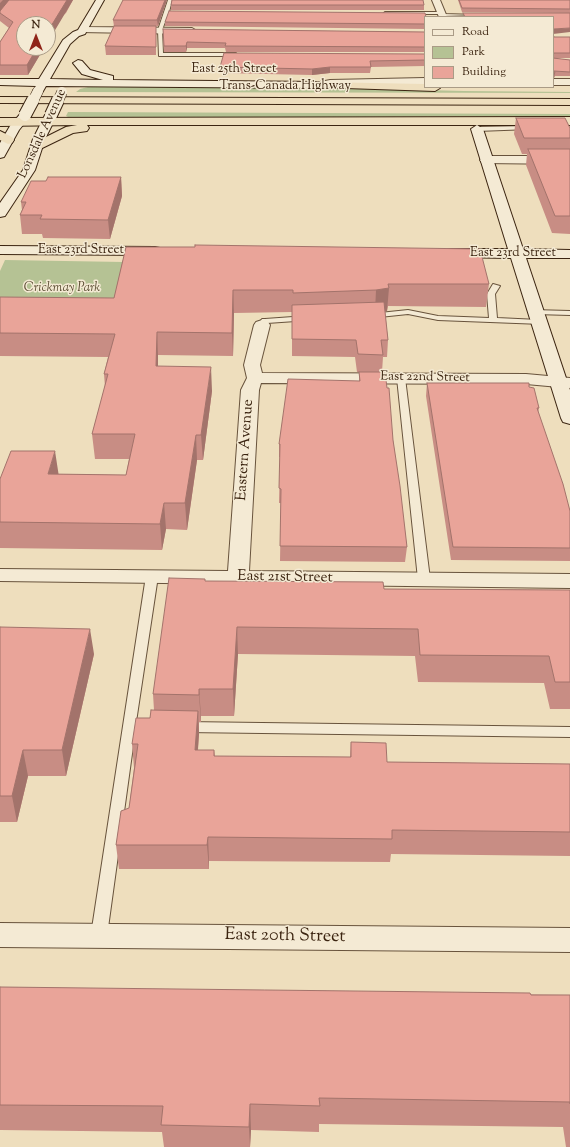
<!DOCTYPE html>
<html>
<head>
<meta charset="utf-8">
<style>
  body { margin:0 }
  #map { position:relative; width:570px; height:1147px; overflow:hidden; background:#eedebd; font-family:"Sorts Mill Goudy",serif }
  canvas { display:block }
  .legend { position:absolute; left:424px; top:16px; width:130px; height:72px; box-sizing:border-box; background:#f4ead4; border:1px solid #aa9b86; margin:0; padding:5px 7px; list-style:none; font-size:12px; color:#3c2511 }
  .legend li { display:flex; align-items:center; gap:8px; height:20px }
  .legend b { width:20px; border:1px solid #aa9b86 }
  .north { position:absolute; left:16px; top:16px; width:40px; height:40px; box-sizing:border-box; background:#f4ead4; border:1px solid #aa9b86; border-radius:50%; rotate:0deg; font-size:11px; font-weight:700; line-height:16px; text-align:center; color:#3c2511 }
  .north::after { content:''; display:block; margin:auto; width:14px; height:18px; background:#8f2418; clip-path:polygon(50% 0,100% 100%,50% 72%,0 100%) }
</style>
</head>
<body>
<div id="map">
<canvas width="570" height="1147"></canvas>
<ul class="legend">
<li><b style="height:5px;background:#f4ead4"></b>Road</li>
<li><b style="height:11px;background:#b5c294"></b>Park</li>
<li><b style="height:11px;background:#e9a499"></b>Building</li>
</ul>
<div class="north">N</div>
</div>
<script>
const g = document.querySelector('canvas').getContext('2d');
g.lineJoin = 'round';
function fill(path, color) { g.fillStyle = color; g.fill(path, 'evenodd'); }
const poly = rows => new Path2D(rows.map(r => 'M' + r).join(''));
function stroke(path, color, width, dash) { g.strokeStyle = color; g.lineWidth = width; g.lineCap = dash ? 'butt' : 'round'; g.setLineDash(dash || []); g.stroke(path); }
function drawText(font, color, halo, rows, align = 'center') {
  g.font = font + ' "Sorts Mill Goudy",serif'; g.lineWidth = 3; g.setLineDash([]); g.textBaseline = 'middle'; g.strokeStyle = halo; g.fillStyle = color; for (const [text, x, y, turn = 0] of rows) {
    g.save(); g.translate(x, y); g.rotate((+turn || 0) * Math.PI / 180); g.textAlign = isNaN(turn) ? turn : align; if (halo) g.strokeText(text, 0, 0); g.fillText(text, 0, 0); g.restore();
  }
}
fill(poly([
  [88,87,343,88,464,91,570,92,570,93,76,92,80,89],
  [68,112,570,114,570,116,74,118,68,117,66,116],
  [5,260,124,262,111,319,0,317,0,271]
]), '#b5c294');
const lane = poly([
  [168,0,172,0,169,12,184,13,168,14,162,30,163,53,236,53,238,56,159,56,158,30,168,0],
  [385,12,441,12,443,14,479,15,441,16,439,14,383,14,385,12],
  [529,126,531,127,531,129,477,131,474,129,477,127,529,126],
  [493,284,500,286,495,294,497,318,539,320,543,322,542,324,438,320,408,314,370,318,366,316,370,314,408,310,438,316,489,318,487,294,493,284],
  [532,310,570,311,570,315,535,314,531,312,532,310],
  [307,316,311,318,310,320,267,323,262,327,258,325,262,319,265,319,307,316],
  [401,375,405,378,430,579,424,582,418,579,397,378,401,375],
  [152,573,158,576,136,722,148,722,153,724,154,727,153,730,148,732,135,732,107,935,104,940,99,941,94,940,91,935,146,576,152,573],
  [185,722,570,727,570,737,185,732,180,730,179,727,180,724,185,722]
]);
const street = poly([
  [432,0,440,0,447,17,439,17,432,0],
  [83,27,192,28,197,31,192,34,80,32,80,28,83,27],
  [425,78,425,84,330,86,319,88,314,85,315,83,330,80,425,78],
  [553,79,570,79,570,85,553,85,553,79],
  [486,156,570,156,570,164,482,163,480,160,486,156],
  [262,320,268,322,270,325,260,365,262,373,526,374,570,378,570,388,526,384,261,383,259,390,249,571,570,574,570,588,0,581,0,569,228,571,241,390,247,378,244,365,254,325,256,322,262,320],
  [0,923,570,928,570,952,0,947,0,923]
]);
const secondary = poly([
  [96,0,104,0,85,34,79,36,70,44,50,79,103,80,82,74,73,63,78,60,82,61,90,70,113,76,113,80,319,82,324,85,319,88,46,86,42,93,38,94,33,91,36,86,0,85,0,79,39,79,63,40,73,32,78,30,96,0],
  [25,112,31,115,19,130,4,157,0,158,0,143,10,126,21,113,25,112],
  [51,112,57,115,45,139,35,170,5,216,0,217,0,203,23,170,33,139,45,115,51,112],
  [477,125,483,129,523,249,570,250,570,258,526,258,570,390,570,424,563,422,561,418,511,258,451,257,446,256,444,253,446,250,451,249,508,249,471,129,477,125],
  [0,246,155,247,160,248,162,251,160,254,155,255,0,254,0,246]
]);
const highway = poly([
  [319,82,425,84,425,87,440,88,435,91,315,87,314,85,315,83,319,82],
  [0,97,570,99,570,105,0,103,0,97],
  [570,117,570,125,87,125,89,128,87,131,73,133,36,151,30,147,32,144,66,127,77,125,0,126,0,118,570,117],
  [0,131,12,137,14,140,12,143,8,144,0,140,0,131]
]);
stroke(lane, '#68533c', 2);
stroke(street, '#68533c', 2);
stroke(secondary, '#3c2511', 2);
stroke(highway, '#3c2511', 2);
fill(lane, '#f4ead4');
fill(street, '#f4ead4');
fill(secondary, '#f4ead4');
fill(highway, '#eedebd');
const secondaryBridgeFar1 = poly([
  [33,101,38,91],
  [58,101,62,92]
]);
const secondaryBridge = poly([
  [25,115,33,100],
  [51,115,58,100]
]);
stroke(secondaryBridgeFar1, '#3c2511', 11, []);
stroke(secondaryBridge, '#3c2511', 14, []);
stroke(secondaryBridgeFar1, '#f4ead4', 10);
stroke(secondaryBridge, '#f4ead4', 12);
fill(poly([
  [0,0,73,0,66,13,24,48,44,48,28,75,0,75,0,42,9,28,0,21],
  [167,0,158,26,114,26,113,20],
  [458,0,570,0,570,13,462,12],
  [171,5,424,5,424,10,171,10],
  [425,17,425,29,165,26,165,22],
  [156,26,156,55,106,55,105,46],
  [163,29,425,32,425,52,226,52,225,48,187,48,186,52,164,52],
  [554,37,570,37,570,58,553,58],
  [425,54,425,66,371,67,370,73,330,73,312,75,220,73,220,67],
  [553,58,570,60,570,76,555,76,554,78,553,78],
  [516,118,570,128,570,234,552,233,526,165,527,154,522,154,514,134],
  [121,177,122,196,110,239,43,238,42,234,22,234,20,215,22,210,21,202,46,181],
  [126,247,489,284,486,307,388,306,387,311,385,311,388,340,387,357,383,357,382,372,393,440,407,547,405,562,280,561,281,503,279,503,280,457,279,457,279,444,359,381,359,372,357,372,355,357,292,356,292,312,234,313,233,356,158,355,158,366,212,391,203,460,197,460,187,530,166,529,162,550,0,548,0,479,58,474,126,475,129,459,95,459,92,434,105,387,104,374,108,357,0,356,0,297,114,298],
  [427,383,529,387,539,408,538,413,570,511,570,561,451,560,426,396],
  [206,581,384,589,570,590,570,709,550,709,544,683,418,682,415,656,238,654,234,716,201,716,201,722,199,722,199,734,198,750,214,750,215,756,350,757,351,742,387,762,570,764,570,856,391,854,390,862,209,861,209,869,119,869,116,845,129,808,134,768,132,744,150,718,154,710,153,694],
  [0,627,94,654,66,776,28,776,17,822,0,822],
  [0,987,570,995,570,1147,566,1147,563,1127,319,1124,319,1132,251,1130,250,1147,164,1147,162,1132,0,1130]
]), '#c88d84');
fill(poly([
  [3,0,11,0,0,13,0,3],
  [67,0,73,0,48,42,48,31],
  [165,0,167,0,158,26,157,20],
  [570,28,570,32,553,34,553,29],
  [187,42,187,48,186,52,186,46],
  [37,48,44,48,28,75,27,65],
  [330,67,330,73,312,75,312,69],
  [553,73,555,73,554,78,553,78],
  [121,177,122,196,110,239,108,220],
  [389,288,387,311,375,312,376,290],
  [233,290,234,313,233,356,232,333],
  [157,332,158,355,158,391,156,366],
  [211,367,212,391,203,460,201,435],
  [196,435,197,460,187,530,185,503],
  [55,451,59,477,48,474],
  [164,503,166,529,162,550,160,524],
  [237,627,238,654,234,716,233,689],
  [90,629,94,654,66,776,62,750],
  [199,689,201,716,201,722,199,695],
  [198,711,199,734,196,773,195,750],
  [23,750,28,776,17,822,12,796],
  [208,837,209,861,209,869,207,845],
  [250,1104,251,1130,250,1147,249,1127]
]), '#a3736b');
const building = poly([
  [9,0,67,0,48,31,48,24,24,24,24,48,37,48,27,65,0,65,0,42,13,22,0,13,0,11,9,0],
  [123,0,165,0,157,20,113,20,123,0],
  [172,0,423,0,424,5,171,5,172,0],
  [459,0,570,0,570,9,462,8,459,0],
  [169,11,425,13,426,17,425,17,425,24,165,22,169,11],
  [463,13,570,13,570,28,553,29,553,17,465,17,463,13],
  [114,26,156,26,156,47,105,46,114,26],
  [163,29,425,32,425,47,225,46,226,43,187,42,186,46,164,46,163,29],
  [553,34,554,37,570,37,570,53,554,53,553,55,553,34],
  [224,53,425,54,425,60,370,61,371,67,330,67,312,69,220,67,224,53],
  [553,58,570,60,570,72,554,71,555,73,553,73,553,58],
  [516,118,565,118,570,128,570,138,524,138,516,118],
  [528,149,570,149,570,216,555,216,528,149],
  [48,177,121,177,108,220,40,219,42,215,20,215,26,202,21,202,31,181,46,181,48,177],
  [195,245,480,249,489,284,388,284,389,288,376,290,293,293,293,290,233,290,232,333,157,332,156,366,211,367,201,435,196,435,185,503,164,503,160,524,0,522,0,479,11,451,55,451,48,474,126,475,135,434,92,434,108,374,104,374,115,334,0,333,0,297,114,298,126,247,195,247,195,245],
  [384,302,388,340,381,340,383,355,358,354,356,340,292,339,292,305,384,302],
  [359,372,385,372,387,388,389,388,393,440,400,486,407,547,280,546,281,489,279,488,280,444,279,444,288,379,360,381,359,372],
  [427,383,529,383,529,387,534,388,539,408,537,408,563,484,570,511,570,548,453,547,427,383],
  [169,578,205,579,205,581,383,582,384,589,570,590,570,682,555,682,549,656,420,655,418,629,237,627,233,689,199,689,199,695,153,694,169,578],
  [0,627,90,629,62,750,23,750,12,796,0,796,0,627],
  [151,710,198,711,195,750,214,750,214,756,351,757,351,742,386,743,387,762,570,764,570,832,392,830,392,839,208,837,207,845,116,845,121,811,129,808,138,744,132,744,136,718,150,718,151,710],
  [0,987,530,993,531,995,570,995,570,1104,570,1102,319,1098,320,1106,250,1104,249,1127,161,1125,163,1106,0,1105,0,987]
]);
fill(building, '#e9a499');
stroke(building, '#a3736b', 1);
drawText('13px', '#3c2511', '#f4ead4', [
  ["East 25th Street",234,70],
  ["Trans-Canada Highway",285,87],
  ["Lonsdale Avenue",43,134,-65],
  ["East 23rd Street",81,251],
  ["East 23rd Street",513,254],
  ["East 22nd Street",425,378,1]
]);
drawText('italic 13px', '#5a4c32', '#f4ead4', [
  ["Crickmay Park",62,289]
]);
drawText('15px', '#3c2511', '#f4ead4', [
  ["Eastern Avenue",246,450,-86],
  ["East 21st Street",285,578,1]
]);
drawText('18px', '#3c2511', '#f4ead4', [
  ["East 20th Street",285,937,1]
]);
</script>
</body>
</html>
